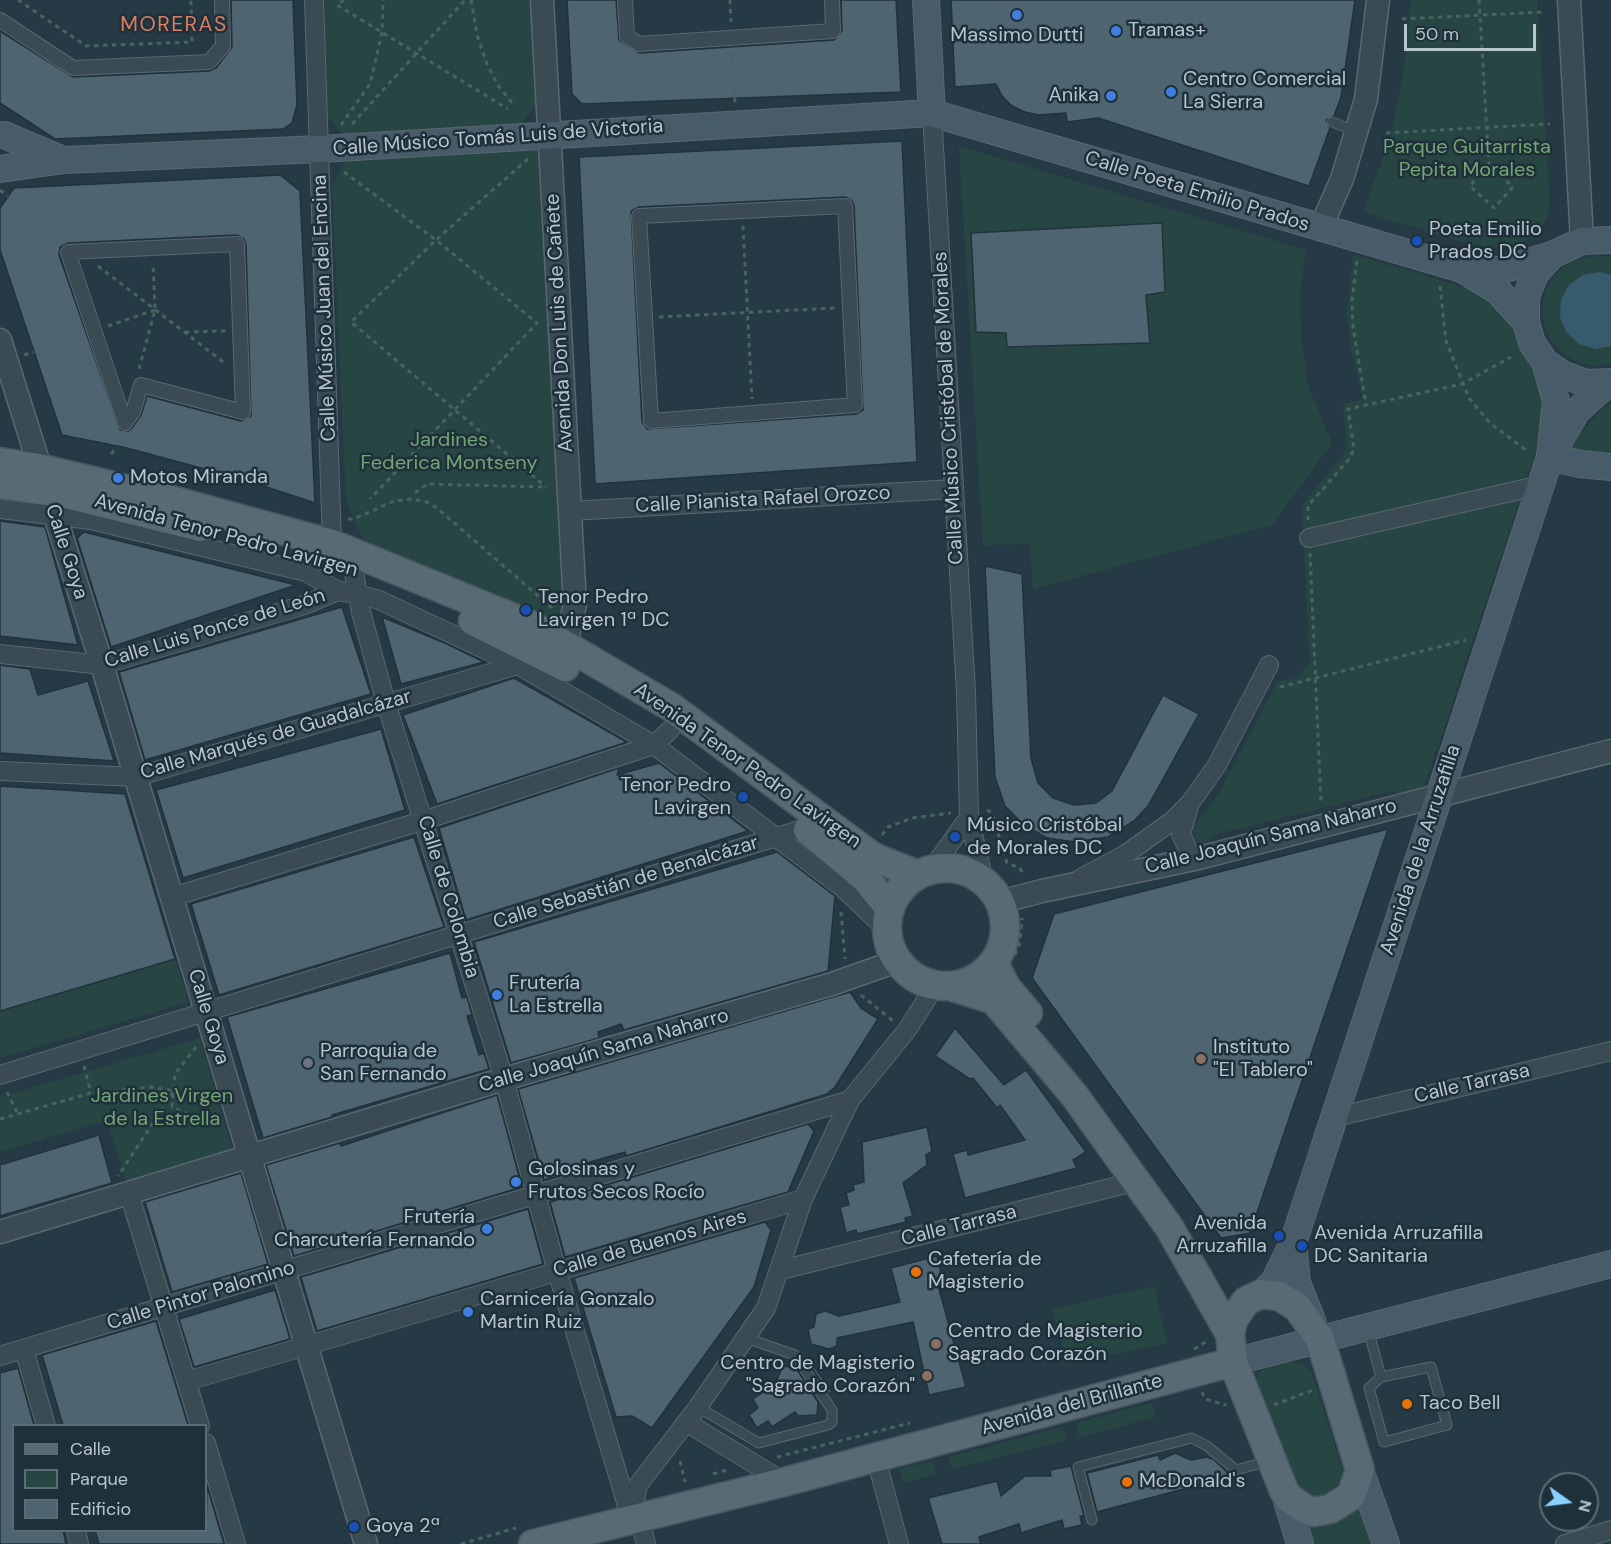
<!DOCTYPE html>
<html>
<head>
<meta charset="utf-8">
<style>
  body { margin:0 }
  #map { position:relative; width:1611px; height:1544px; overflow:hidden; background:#253a45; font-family:"DM Sans",sans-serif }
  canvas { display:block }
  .legend { position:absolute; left:12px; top:1424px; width:195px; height:108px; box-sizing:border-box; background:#1e303a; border:2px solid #5c6c75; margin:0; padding:8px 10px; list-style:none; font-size:18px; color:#b8c5ce }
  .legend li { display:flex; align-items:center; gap:12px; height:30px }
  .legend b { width:30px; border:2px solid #5c6c75 }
  .north { position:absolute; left:1539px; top:1472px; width:60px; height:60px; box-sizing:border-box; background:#1e303a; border:2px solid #5c6c75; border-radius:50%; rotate:104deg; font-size:16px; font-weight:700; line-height:24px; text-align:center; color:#b8c5ce }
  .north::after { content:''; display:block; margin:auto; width:21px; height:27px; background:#8bd1ff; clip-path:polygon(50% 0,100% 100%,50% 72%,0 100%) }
  .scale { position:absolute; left:1404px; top:24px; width:132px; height:27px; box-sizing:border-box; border:3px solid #b8c5ce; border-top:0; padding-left:8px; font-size:18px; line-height:21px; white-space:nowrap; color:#b8c5ce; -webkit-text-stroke:4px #1e303a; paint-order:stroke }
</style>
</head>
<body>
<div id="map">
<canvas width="1611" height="1544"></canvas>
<ul class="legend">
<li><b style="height:8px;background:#586a74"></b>Calle</li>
<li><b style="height:16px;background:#274643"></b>Parque</li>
<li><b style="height:16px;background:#4e6470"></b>Edificio</li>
</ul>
<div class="north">N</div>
<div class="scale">50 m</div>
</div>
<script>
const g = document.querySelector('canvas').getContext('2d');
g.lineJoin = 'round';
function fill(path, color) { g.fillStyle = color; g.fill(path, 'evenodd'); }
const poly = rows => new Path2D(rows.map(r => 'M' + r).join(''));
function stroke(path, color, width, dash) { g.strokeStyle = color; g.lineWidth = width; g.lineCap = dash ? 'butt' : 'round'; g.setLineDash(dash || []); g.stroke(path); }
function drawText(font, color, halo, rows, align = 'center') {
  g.font = font + ' "DM Sans",sans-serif'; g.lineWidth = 5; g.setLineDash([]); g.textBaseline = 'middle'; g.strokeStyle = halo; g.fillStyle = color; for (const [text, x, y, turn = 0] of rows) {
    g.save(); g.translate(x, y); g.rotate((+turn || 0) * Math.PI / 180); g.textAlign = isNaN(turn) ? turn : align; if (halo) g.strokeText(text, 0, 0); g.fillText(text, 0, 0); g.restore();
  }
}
fill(poly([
  [324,0,531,0,537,101,519,129,346,139,328,117],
  [1411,0,1537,0,1550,203,1548,216,1542,226,1534,236,1520,244,1490,248,1473,245,1363,212,1390,139,1403,75],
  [531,143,537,149,563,593,560,620,545,623,366,546,346,501,332,187,347,157],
  [959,146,1306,250,1300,290,1301,336,1308,386,1332,443,1272,525,1033,589,1030,544,983,545],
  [1353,254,1488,295,1508,312,1521,353,1543,376,1547,418,1424,787,1396,797,1395,790,1209,836,1209,845,1203,844,1197,842,1193,835,1195,825,1219,793,1278,681,1299,678,1304,668,1310,665,1302,505,1347,450,1343,404,1363,399,1351,349,1347,315],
  [1604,256,1611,258,1611,363,1600,366,1582,364,1566,356,1553,343,1545,327,1542,309,1546,291,1555,275,1569,263,1586,257],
  [1611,404,1611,456,1601,458,1571,449,1571,444,1602,409],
  [175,959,189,1002,0,1058,0,1011],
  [200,1038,232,1149,126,1181,107,1120,0,1152,0,1097],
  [1154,1286,1167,1343,1068,1365,1052,1309],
  [1293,1361,1305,1365,1312,1374,1342,1468,1340,1483,1324,1496,1310,1497,1299,1492,1256,1381,1259,1373,1266,1367],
  [1152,1403,1156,1417,1079,1437,1076,1423],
  [1063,1427,1066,1440,952,1469,948,1457],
  [933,1461,936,1474,903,1483,899,1469],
  [1364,1507,1376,1544,1312,1544,1307,1528]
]), '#274643');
fill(poly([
  [1600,272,1611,275,1611,346,1596,349,1579,344,1567,333,1560,317,1561,300,1569,285,1583,275]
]), '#385a6d');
const building = poly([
  [231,0,293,0,297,105,292,123,283,129,55,139,0,103,0,31,73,77,209,71,216,68,232,47,231,0],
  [567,0,616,0,619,40,640,53,834,40,842,31,841,0,896,0,901,92,582,104,572,94,567,0],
  [951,0,1355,0,1341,97,1334,116,1326,120,1330,128,1309,186,1098,118,1067,122,1066,113,1038,115,1025,112,1012,106,1002,96,996,84,955,87,951,0],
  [902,141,917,462,595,484,579,157,902,141],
  [845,197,852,201,854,206,863,410,856,414,647,429,642,422,631,211,639,207,845,197],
  [280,175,300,191,315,503,245,480,127,448,62,435,0,250,0,208,14,188,280,175],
  [237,235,244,239,246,244,251,416,241,421,147,396,141,415,132,428,128,431,120,430,59,255,60,247,68,243,237,235],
  [1162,223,1165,292,1146,295,1150,343,1007,347,1006,333,976,332,971,233,1162,223],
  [0,521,45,527,78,645,0,636,0,521],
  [84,532,296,585,111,647,77,538,84,532],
  [985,566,1022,574,1031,758,1038,783,1053,798,1074,805,1096,803,1112,791,1163,695,1199,714,1148,806,1134,821,1108,837,1075,842,1047,838,1024,825,1005,806,995,777,985,566],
  [342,607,371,694,145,760,119,672,342,607],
  [382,617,447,644,484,662,401,684,382,617],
  [0,665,30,669,38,695,88,681,114,761,0,753,0,665],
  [514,678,625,741,624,743,437,804,403,715,514,678],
  [381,729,405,810,183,878,156,790,381,729],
  [659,763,748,831,466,920,439,828,619,768,617,775,659,763],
  [0,786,125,794,175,959,0,1011,0,786],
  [1388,829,1250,1233,1221,1238,1032,978,1054,914,1388,829],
  [414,837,444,927,219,995,191,904,414,837],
  [777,852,835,896,828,971,624,1030,621,1024,598,1032,599,1038,511,1063,474,942,777,852],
  [450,953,462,998,467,997,472,1015,467,1016,479,1055,484,1053,489,1069,332,1115,332,1117,263,1138,227,1017,450,953],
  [850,992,861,1008,878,1019,835,1087,827,1094,626,1156,625,1152,573,1167,574,1171,544,1180,518,1089,850,992],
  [955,1028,1004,1085,1026,1070,1086,1152,1073,1160,1077,1168,965,1198,953,1154,967,1150,968,1155,1025,1140,1000,1105,997,1108,973,1078,970,1079,935,1056,955,1028],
  [497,1095,522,1187,294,1256,266,1165,340,1143,341,1146,497,1095],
  [808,1124,814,1131,788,1192,565,1257,550,1202,808,1124],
  [927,1127,932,1151,926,1155,927,1165,903,1183,913,1216,905,1218,906,1222,857,1234,856,1230,846,1233,840,1207,849,1205,846,1193,854,1190,853,1185,864,1182,862,1142,927,1127],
  [99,1135,112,1183,0,1216,0,1165,99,1135],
  [241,1173,268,1264,172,1292,145,1202,241,1173],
  [528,1209,543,1264,317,1331,301,1277,528,1209],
  [765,1222,771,1230,754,1287,652,1428,632,1416,616,1417,574,1278,765,1222],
  [937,1256,942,1276,936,1278,966,1387,929,1395,913,1322,837,1338,837,1346,829,1349,811,1344,808,1329,814,1327,816,1314,825,1311,839,1316,900,1302,891,1268,937,1256],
  [275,1290,290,1339,194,1367,179,1319,275,1290],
  [156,1321,188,1425,63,1425,42,1355,156,1321],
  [809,1359,832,1392,829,1394,807,1360,809,1359],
  [783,1366,796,1368,818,1402,817,1415,798,1416,795,1412,772,1427,768,1421,757,1428,749,1415,758,1408,753,1399,775,1384,783,1366],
  [18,1368,34,1425,14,1425,14,1530,63,1530,66,1544,0,1544,0,1373,18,1368],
  [1175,1453,1191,1460,1206,1457,1213,1459,1225,1470,1229,1477,1097,1512,1087,1473,1158,1455,1160,1460,1175,1453],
  [1071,1466,1084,1516,1080,1516,1082,1525,1064,1529,1062,1520,1021,1533,1019,1524,979,1537,981,1544,942,1544,928,1498,997,1481,1001,1496,1025,1476,1051,1476,1050,1470,1071,1466],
  [207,1486,224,1544,99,1544,95,1530,206,1530,207,1486]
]);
fill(building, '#4e6470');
stroke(building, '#21323c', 1.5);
const service = poly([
  [1332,122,1355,131],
  [1368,1329,1381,1377],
  [1431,1367,1447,1425,1384,1442,1369,1388,1381,1377,1431,1367],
  [698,1407,759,1443,828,1425,832,1422,832,1410,795,1355,746,1338],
  [1092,1520,1078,1467,1192,1438,1207,1446,1236,1470,1269,1461]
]);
const pedestrian = poly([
  [625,0,627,36,639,44,833,31,832,0],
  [0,20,73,68,209,62,223,46,222,0],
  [845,206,855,405,651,421,639,216,845,206],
  [237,244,243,412,141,385,133,412,125,423,68,252,237,244]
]);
const minor = poly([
  [314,0,332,544],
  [932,113,966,692,969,817,984,881],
  [0,509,91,520,306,572,338,591],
  [571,511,954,489],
  [1309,538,1541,485],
  [350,550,361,612,386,703,504,1079,557,1271,631,1519],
  [0,654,102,665,304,605,338,591,358,594,379,600,518,665,654,745,843,888,887,930],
  [0,771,136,777,521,664],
  [1189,806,1181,834,1189,852,1199,858],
  [932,869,969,817],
  [1081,878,1126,854,1172,821,1191,802,1217,765,1269,665],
  [172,897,425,820,654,745,670,730],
  [0,1075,806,828],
  [1332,1118,1611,1051],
  [129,1193,200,1426],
  [781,1270,1138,1181],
  [24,1349,46,1426],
  [0,1356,850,1100],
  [187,1381,803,1199],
  [686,1422,784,1482],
  [206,1443,236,1544],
  [876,1458,899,1544],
  [632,1514,638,1485,698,1407,766,1308,803,1199,850,1100,907,1030,935,986],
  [639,1516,646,1544],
  [76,1530,79,1544],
  [1565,1544,1611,1530]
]);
const tertiary = poly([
  [542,0,575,604,566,644],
  [1569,0,1582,241],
  [1320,229,1342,179,1366,99,1378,0],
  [0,340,102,665,366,1544],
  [1000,902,1042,891,1199,858,1611,751],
  [0,1232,504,1079,832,984,897,961]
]);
const secondary = poly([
  [926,0,932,113],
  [4,135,63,160],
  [0,169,64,160,320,149,932,113,1462,269,1498,291,1526,322],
  [1611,240,1582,241,1552,255,1535,274,1526,297,1526,322,1532,343,1545,362,1564,375,1586,383,1611,382],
  [1464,269,1502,270,1552,255],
  [1554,449,1577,411,1609,382],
  [1550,457,1580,464,1611,467],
  [1293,1243,1297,1283,1313,1323],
  [1261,1294,1274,1282,1293,1243,1550,457,1556,401,1545,362],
  [1233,1362,1611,1264],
  [1360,1470,1386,1544],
  [1284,1491,1300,1544]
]);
const primary = poly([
  [0,462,39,468,160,497,332,544,531,625,671,707,873,857,918,875],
  [0,484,66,494,200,527],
  [473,621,565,667],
  [808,830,866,879,890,909],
  '887 927a59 59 0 1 1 118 0a59 59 0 1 1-118 0Z',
  [994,963,1006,987,1028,1013],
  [953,987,994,1000,1074,1095,1169,1227,1230,1334],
  [1261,1294,1279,1296,1297,1307,1320,1339,1360,1470,1351,1496,1330,1509,1314,1512,1305,1509,1290,1499,1284,1491,1233,1362,1230,1334,1233,1320,1246,1301,1261,1294],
  [533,1544,784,1482,1233,1362]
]);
stroke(service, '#596872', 11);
stroke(pedestrian, '#596872', 16);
stroke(minor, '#596872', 20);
stroke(tertiary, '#596872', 25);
stroke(secondary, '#596872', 28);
stroke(primary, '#475761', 31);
stroke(poly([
  [18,0,86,46,192,42,191,0],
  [344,0,337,5,508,109],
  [471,0,477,35,487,64,499,87,514,105],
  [730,0,731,22],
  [1479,0,1489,165,1513,187,1494,208,1470,186,1489,165],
  [1402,19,1544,12],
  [732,53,735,103],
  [352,124,465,0],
  [341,125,370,84,382,33,383,0],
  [1386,133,1550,124],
  [528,159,436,240,351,322,546,487],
  [344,172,436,240,537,323,370,499],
  [0,190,8,196],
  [743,226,752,399],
  [1357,261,1352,300,1353,327,1366,405],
  [98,266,226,364],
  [1440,286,1446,341,1469,398,1490,423,1526,450],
  [659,317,835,308],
  [108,326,155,310],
  [185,332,226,331],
  [24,355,34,352],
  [139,369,155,310,153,264],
  [111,454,117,447],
  [415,493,427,484,544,487],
  [348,519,354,519,394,501,412,499,427,502,437,508,553,609],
  [1308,520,1308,506,1350,458,1354,449,1348,409,1462,384,1511,357],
  [1310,553,1321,803],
  [1280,687,1466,640],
  [987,810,992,813,1007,863,1020,868,1024,876],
  [882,835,888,827,912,818,951,813],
  [841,912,845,959],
  [1015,955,1020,942,1022,918],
  [861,995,893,1021],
  [196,1047,175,1074,172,1107,198,1118,216,1115],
  [84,1066,91,1093],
  [7,1092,18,1114],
  [0,1119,91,1093,151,1087,174,1091,118,1176],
  [1194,1349,1209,1340],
  [1202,1392,1205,1399,1226,1405],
  [1274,1405,1313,1390],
  [777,1457,910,1423],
  [680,1461,685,1482],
  [713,1474,730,1469],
  [461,1544,516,1528]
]), '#486361', 3, [4.5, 4.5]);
stroke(service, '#3a4b54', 9);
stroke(pedestrian, '#3a4b54', 14);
stroke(minor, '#3a4b54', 18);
stroke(tertiary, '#3a4b54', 22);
stroke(secondary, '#485b68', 26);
stroke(primary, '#586a74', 28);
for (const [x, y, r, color] of [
  [1017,15,6,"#3f7fe0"],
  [1116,31,6,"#3f7fe0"],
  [1171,92,6,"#3f7fe0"],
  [1111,96,6,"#3f7fe0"],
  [1417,241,6,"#1a4fb4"],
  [118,478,6,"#3f7fe0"],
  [526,610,6,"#1a4fb4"],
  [743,797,6,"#1a4fb4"],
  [955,837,6,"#1a4fb4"],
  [497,995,6,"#3f7fe0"],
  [1201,1059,6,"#8d6e63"],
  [308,1063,6,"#6b7280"],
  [516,1182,6,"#3f7fe0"],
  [487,1229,6,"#3f7fe0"],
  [1279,1236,6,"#1a4fb4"],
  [1302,1246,6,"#1a4fb4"],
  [916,1272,6,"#e8710a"],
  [468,1312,6,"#3f7fe0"],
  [936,1344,6,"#8d6e63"],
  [927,1376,6,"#8d6e63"],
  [1407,1404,6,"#e8710a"],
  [1127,1482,6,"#e8710a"],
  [354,1527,6,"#1a4fb4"]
]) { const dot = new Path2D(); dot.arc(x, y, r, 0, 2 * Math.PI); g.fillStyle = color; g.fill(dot); stroke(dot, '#1e303a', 2); }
drawText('20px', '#b8c5ce', '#1e303a', [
  ["Tramas+",1128,31],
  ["Massimo Dutti",1017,36,"center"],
  ["Centro Comercial",1183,80],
  ["La Sierra",1183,103],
  ["Anika",1099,96,"right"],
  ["Poeta Emilio",1429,230],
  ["Prados DC",1429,253],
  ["Motos Miranda",130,478],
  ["Tenor Pedro",538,598],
  ["Lavirgen 1ª DC",538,621],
  ["Tenor Pedro",731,786,"right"],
  ["Lavirgen",731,809,"right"],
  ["Músico Cristóbal",967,826],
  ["de Morales DC",967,849],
  ["Frutería",509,984],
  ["La Estrella",509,1007],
  ["Instituto",1213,1048],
  ["\"El Tablero\"",1213,1071],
  ["Parroquia de",320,1052],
  ["San Fernando",320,1075],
  ["Golosinas y",528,1170],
  ["Frutos Secos Rocío",528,1193],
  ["Frutería",475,1218,"right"],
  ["Charcutería Fernando",475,1241,"right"],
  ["Avenida",1267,1224,"right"],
  ["Arruzafilla",1267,1247,"right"],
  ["Avenida Arruzafilla",1314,1234],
  ["DC Sanitaria",1314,1257],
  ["Cafetería de",928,1260],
  ["Magisterio",928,1283],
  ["Carnicería Gonzalo",480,1300],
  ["Martin Ruiz",480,1323],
  ["Centro de Magisterio",948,1332],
  ["Sagrado Corazón",948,1355],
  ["Centro de Magisterio",915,1364,"right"],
  ["\"Sagrado Corazón\"",915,1387,"right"],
  ["Taco Bell",1419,1404],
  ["McDonald's",1139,1482],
  ["Goya 2ª",366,1527]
], 'left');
drawText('20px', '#b8c5ce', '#1e303a', [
  ["Calle Músico Tomás Luis de Victoria",498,138,-4],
  ["Calle Poeta Emilio Prados",1197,192,17],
  ["Calle Músico Juan del Encina",325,308,-92],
  ["Avenida Don Luis de Cañete",560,323,-93],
  ["Calle Músico Cristóbal de Morales",949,408,-93],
  ["Calle Pianista Rafael Orozco",763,500,-3],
  ["Avenida Tenor Pedro Lavirgen",226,536,15],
  ["Calle Goya",66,552,72],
  ["Calle Luis Ponce de León",215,629,-17],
  ["Calle Marqués de Guadalcázar",276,735,-16],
  ["Avenida Tenor Pedro Lavirgen",747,766,35],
  ["Calle Joaquín Sama Naharro",1271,837,-14],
  ["Avenida de la Arruzafilla",1421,850,-72],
  ["Calle Sebastián de Benalcázar",626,883,-17],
  ["Calle de Colombia",448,897,73],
  ["Calle Goya",208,1017,73],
  ["Calle Joaquín Sama Naharro",604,1051,-16],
  ["Calle Tarrasa",1472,1084,-13],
  ["Calle Tarrasa",959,1226,-14],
  ["Calle de Buenos Aires",650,1244,-16],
  ["Calle Pintor Palomino",201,1296,-17],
  ["Avenida del Brillante",1072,1405,-15]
]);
drawText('20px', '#74a575', '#1e303a', [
  ["Parque Guitarrista",1467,148],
  ["Pepita Morales",1467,171],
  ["Jardines",449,441],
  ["Federica Montseny",449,464],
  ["Jardines Virgen",162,1097],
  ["de la Estrella",162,1120]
]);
g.letterSpacing = '1.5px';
drawText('21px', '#de7d63', '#1e303a', [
  ["MORERAS",174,25]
]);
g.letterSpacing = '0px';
</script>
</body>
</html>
